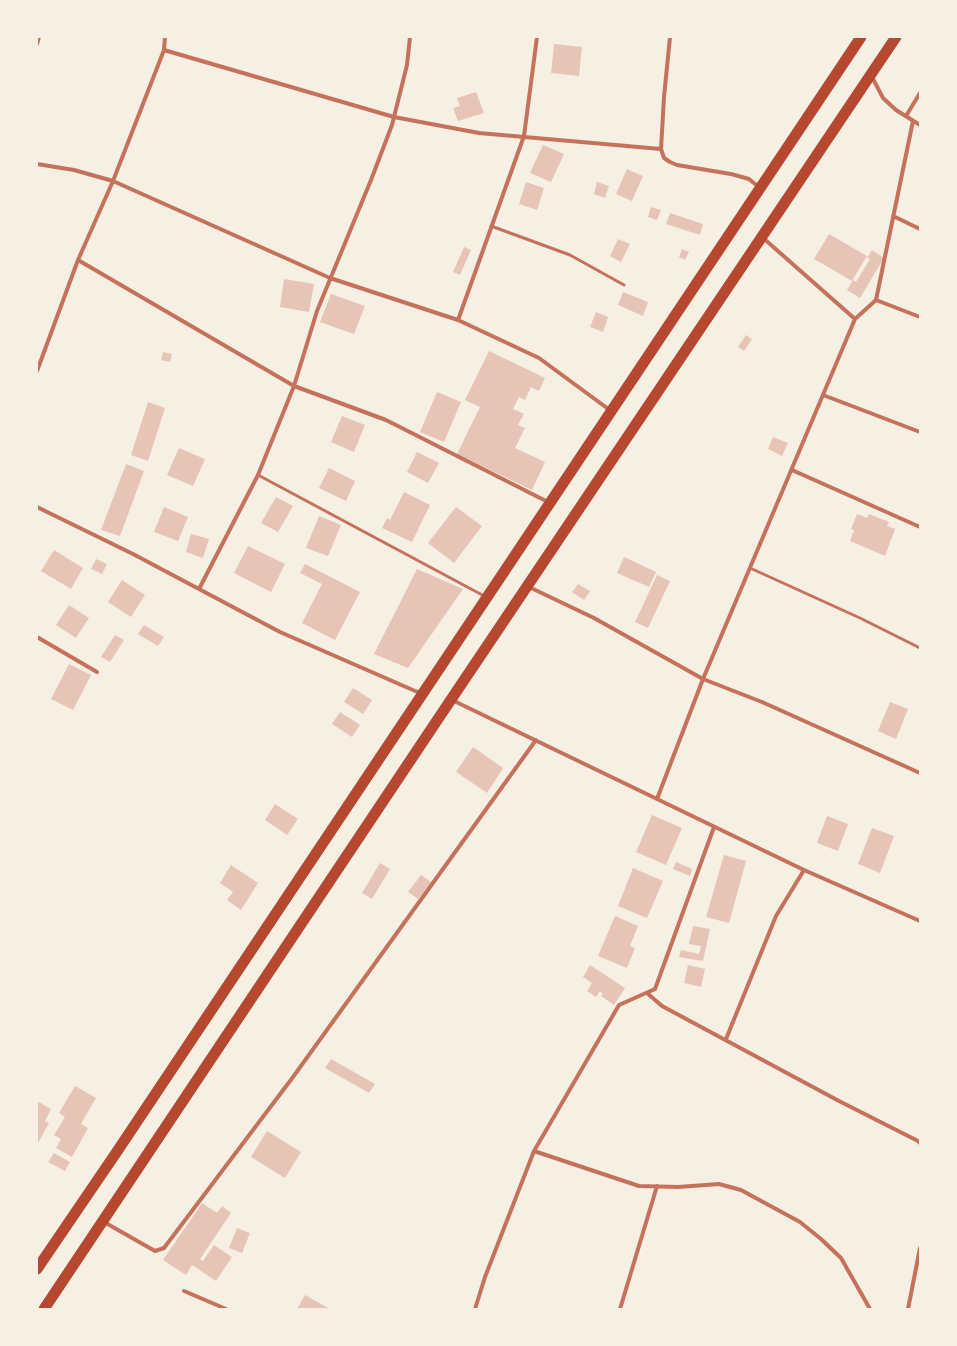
<!DOCTYPE html>
<html>
<head>
<meta charset="utf-8">
<style>
  body { margin:0 }
  #map { position:relative; width:957px; height:1346px; overflow:hidden; background:#f6efe4; font-family:Roboto,sans-serif }
  canvas { display:block }
  .frame { position:absolute; inset:0; border:38px solid #f6efe4; pointer-events:none }
</style>
</head>
<body>
<div id="map">
<canvas width="957" height="1346"></canvas>
<div class="frame"></div>
</div>
<script>
const g = document.querySelector('canvas').getContext('2d');
g.lineJoin = 'round';
function fill(path, color) { g.fillStyle = color; g.fill(path, 'evenodd'); }
const poly = rows => new Path2D(rows.map(r => 'M' + r).join(''));
function stroke(path, color, width, dash) { g.strokeStyle = color; g.lineWidth = width; g.lineCap = dash ? 'butt' : 'round'; g.setLineDash(dash || []); g.stroke(path); }
fill(poly([
  [554,44,582,47,579,76,551,73],
  [476,92,484,113,458,121,453,108,460,106,457,98],
  [543,145,564,154,551,182,530,173],
  [627,169,643,176,632,201,616,194],
  [526,182,544,188,537,210,519,204],
  [597,182,609,186,605,198,594,194],
  [651,207,661,210,657,220,648,217],
  [670,213,703,224,700,235,666,224],
  [829,234,867,256,852,281,814,259],
  [618,239,630,244,621,262,610,256],
  [464,247,471,250,460,275,453,272],
  [682,249,689,252,685,260,679,257],
  [872,250,884,258,860,298,847,290,853,280,856,282,870,259,867,258],
  [284,279,314,284,309,312,280,307],
  [623,292,648,302,643,316,618,305],
  [331,294,365,306,354,334,320,322],
  [596,312,608,317,603,332,590,327],
  [746,335,752,339,744,351,738,347],
  [489,351,545,378,539,391,531,387,525,400,519,397,513,409,524,414,518,425,525,428,515,448,545,462,532,490,457,454,480,407,465,400],
  [163,352,172,354,170,362,161,360],
  [437,392,461,402,444,442,420,432],
  [148,402,165,408,148,461,131,455],
  [342,416,365,425,354,452,331,442],
  [773,437,788,443,782,456,768,449],
  [179,448,205,459,193,486,167,475],
  [417,452,439,463,428,483,407,472],
  [126,464,144,471,120,536,101,530],
  [329,468,355,481,346,501,319,488],
  [404,492,430,505,412,542,382,528,387,518,390,520],
  [276,497,293,506,278,532,261,523],
  [164,507,188,517,178,541,154,532],
  [456,507,482,526,454,563,428,543],
  [857,514,867,518,869,514,889,522,887,526,895,529,885,556,850,541,854,530,851,529],
  [319,516,341,525,328,556,306,548],
  [191,534,209,539,203,558,186,552],
  [248,546,285,564,271,592,234,573],
  [54,550,83,568,71,589,41,571],
  [624,557,656,572,649,587,617,573],
  [96,559,107,564,102,574,91,569],
  [305,564,360,592,335,640,302,623,322,584,300,573],
  [417,569,463,589,408,668,374,654],
  [657,575,670,581,648,628,635,622],
  [122,580,145,595,131,617,108,602],
  [578,584,590,591,584,600,572,592],
  [69,605,89,618,76,638,56,625],
  [144,625,164,637,158,646,138,634],
  [115,635,124,640,110,662,101,657],
  [69,664,91,675,73,710,51,699],
  [353,688,372,700,363,714,344,702],
  [890,702,908,709,896,739,878,731],
  [340,712,360,725,352,737,332,724],
  [473,747,503,768,487,793,456,772],
  [275,804,298,819,287,835,265,820],
  [652,815,682,828,666,865,636,852],
  [827,816,848,824,838,851,817,843],
  [872,828,894,836,880,873,858,864],
  [724,855,746,861,729,923,706,917],
  [676,862,692,869,690,876,673,869],
  [380,863,390,869,372,899,362,893],
  [231,865,258,883,241,910,227,900,233,892,220,883],
  [633,868,663,881,647,918,618,906],
  [421,875,431,882,418,899,408,892],
  [615,916,638,926,630,946,635,948,627,968,598,956],
  [693,926,710,929,703,961,679,957,681,950,699,954,701,946,689,944],
  [590,965,625,988,614,1005,601,996,603,994,600,991,596,997,587,991,592,983,583,977],
  [688,965,705,969,701,987,684,983],
  [331,1059,375,1084,369,1093,325,1068],
  [75,1086,96,1098,81,1124,88,1128,72,1157,56,1148,61,1139,54,1135,65,1117,59,1113],
  [37,1101,51,1109,45,1121,49,1123,37,1145],
  [267,1131,301,1152,285,1178,251,1157],
  [54,1153,70,1162,65,1171,48,1162],
  [202,1203,217,1213,222,1206,231,1213,200,1259,203,1261,214,1245,232,1257,216,1281,192,1265,186,1275,163,1260],
  [237,1228,250,1233,242,1253,229,1248],
  [305,1295,330,1309,297,1309]
]), '#e6c5b7');
stroke(poly([
  [491,226,570,255,624,285],
  [258,475,486,597],
  [750,568,860,618,920,648]
]), '#c5725c', 3);
stroke(poly([
  [670,37,664,97,661,149,664,158,670,162,677,165,731,174,749,179,760,188],
  [37,44,39,37],
  [164,50,394,117,479,133,661,149],
  [871,75,883,98,896,110,920,125],
  [906,116,920,93],
  [37,164,74,170,113,181,330,278,458,320,539,358,611,411],
  [893,216,920,229],
  [78,260,294,386,386,420,548,502],
  [876,300,920,317],
  [855,319,876,300,913,121],
  [458,320,524,136,537,37],
  [37,371,78,260,113,181,164,50,165,37],
  [823,395,920,432],
  [792,470,920,527],
  [37,507,133,554,280,632,422,694],
  [529,587,594,618,703,679,762,702,920,773],
  [199,589,258,475,294,386,317,311,371,180,392,125,407,65,410,37],
  [37,637,97,672],
  [452,700,804,870,920,921],
  [657,799,703,679,855,319,762,237],
  [714,827,655,989,619,1005,534,1151,639,1186,678,1187,719,1184,741,1190,800,1222,821,1239,841,1258,870,1309],
  [647,993,662,1006,839,1101,918,1141,920,1143],
  [726,1039,776,916,804,870],
  [104,1222,155,1251,164,1248,293,1077,536,740],
  [184,1291,226,1309],
  [475,1309,485,1277,534,1151],
  [620,1309,657,1186],
  [908,1309,920,1248]
]), '#c5725c', 4);
stroke(poly([
  [37,1269,118,1150,861,37],
  [44,1309,444,710,896,37]
]), '#b5482f', 11);
</script>
</body>
</html>
